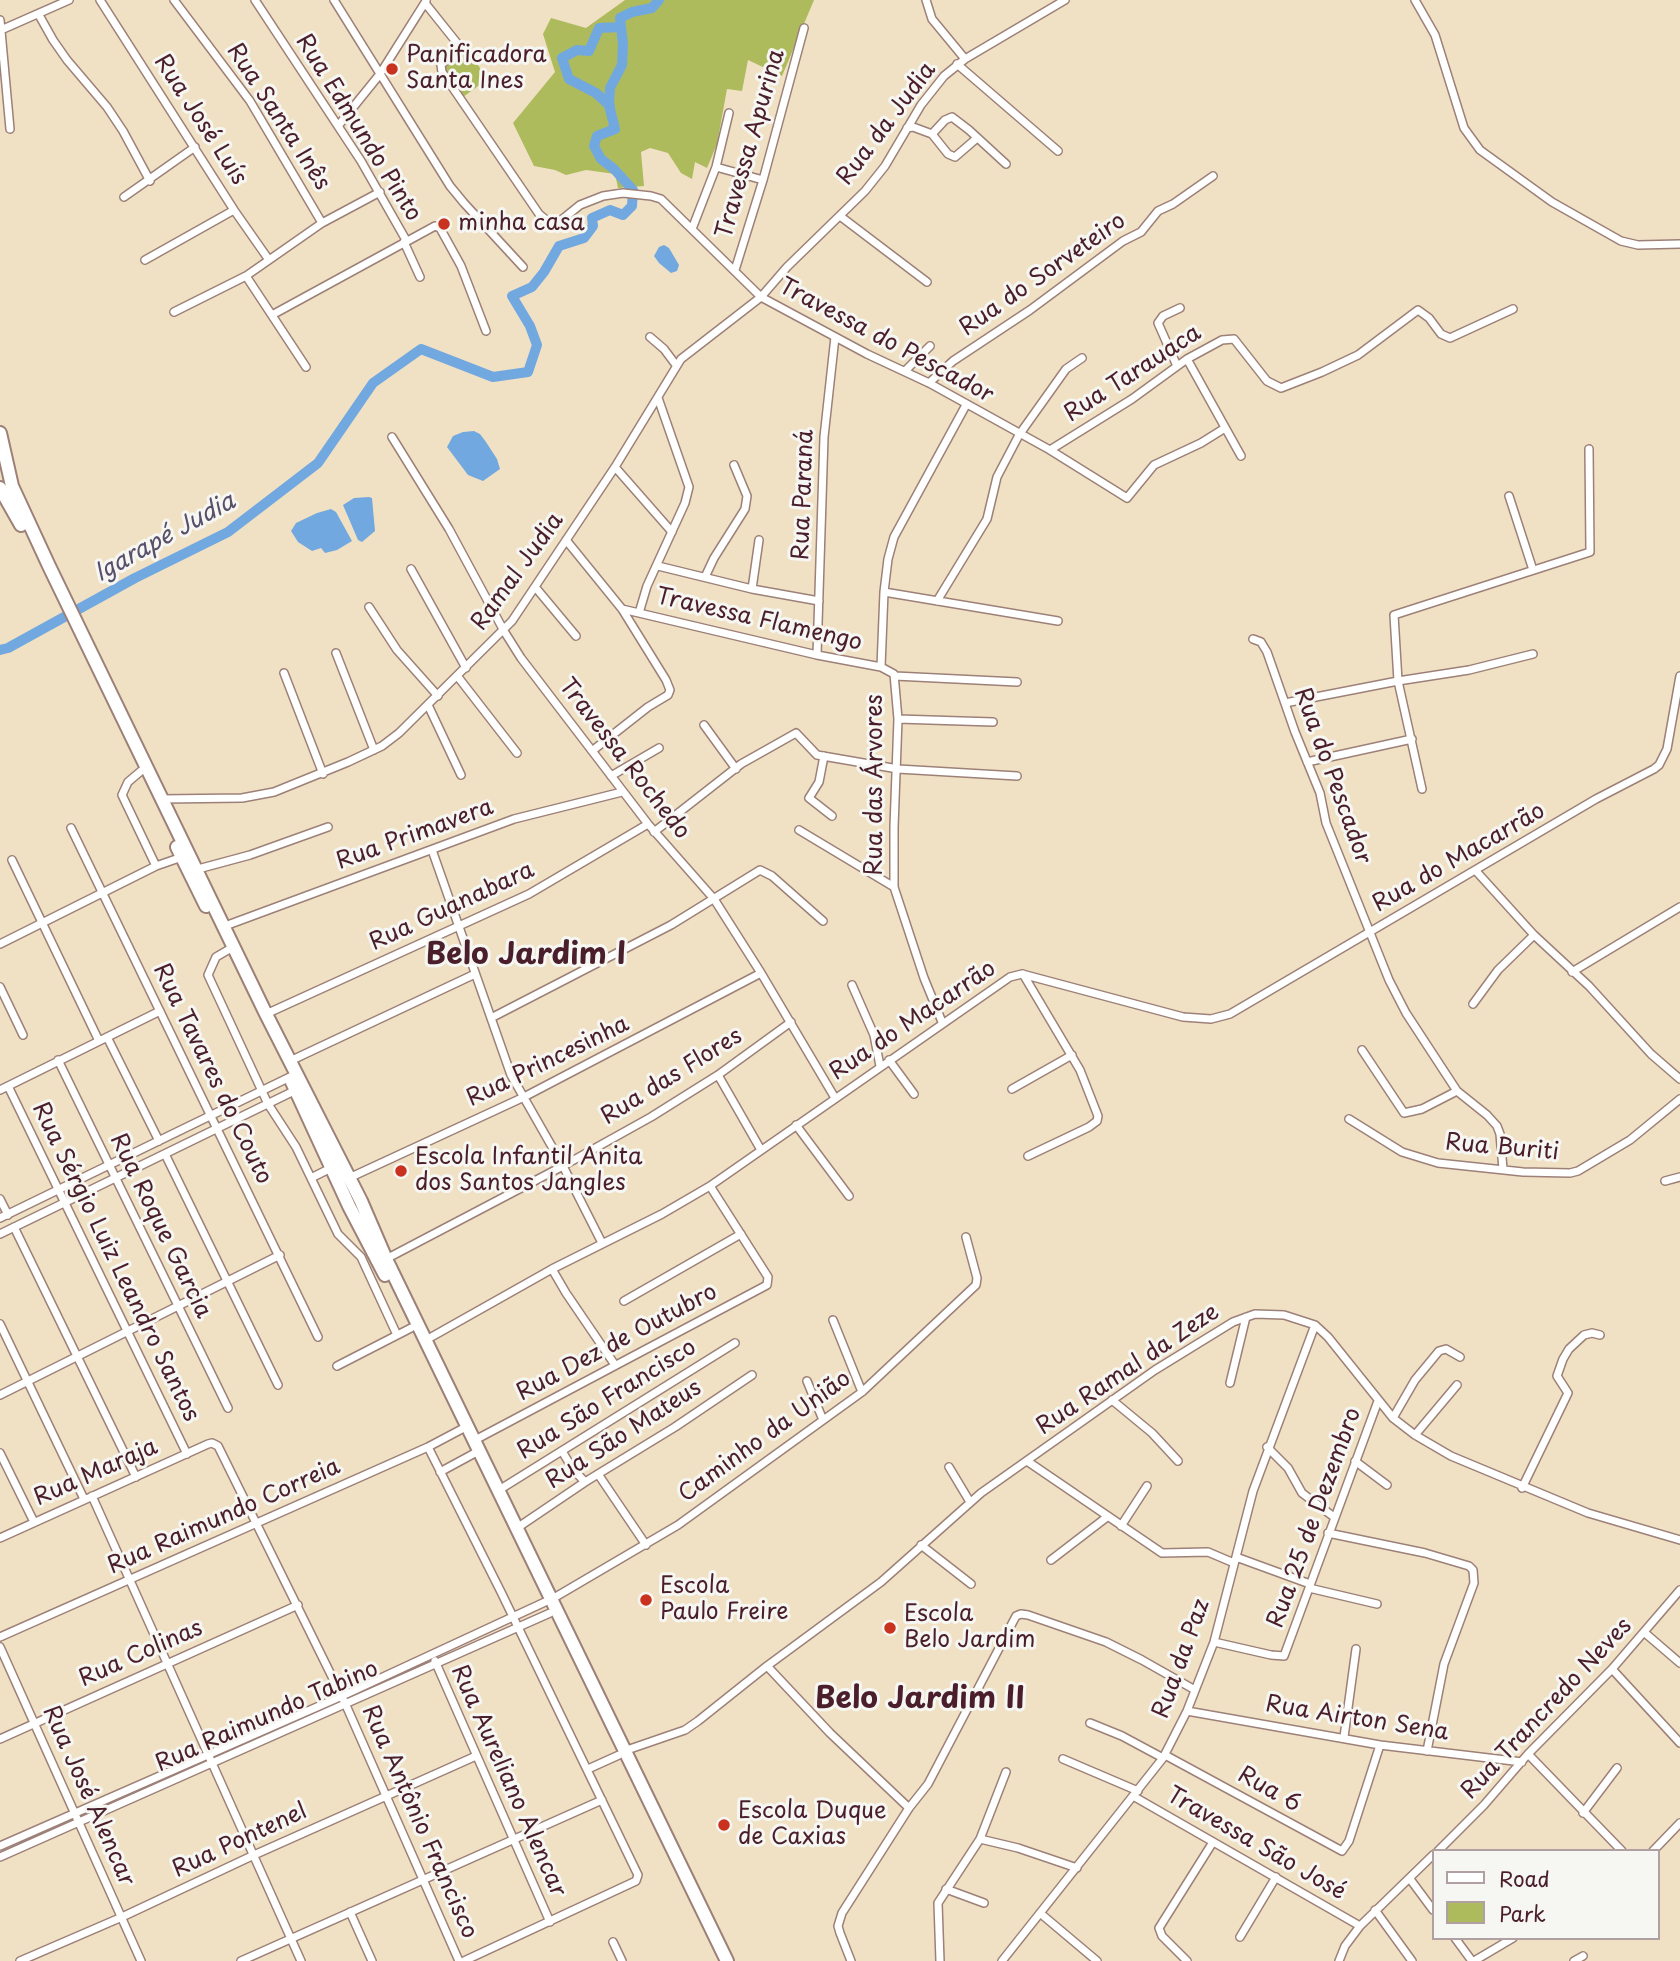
<!DOCTYPE html>
<html>
<head>
<meta charset="utf-8">
<style>
  body { margin:0 }
  #map { position:relative; width:1680px; height:1961px; overflow:hidden; background:#f0e1c4; font-family:"Playpen Sans",sans-serif }
  canvas { display:block }
  .legend { position:absolute; left:1432px; top:1849px; width:228px; height:91px; box-sizing:border-box; background:#f6f6f2; border:2px solid #b1a0a2; margin:0; padding:9px 12px; list-style:none; font-size:21px; color:#4a1f2b }
  .legend li { display:flex; align-items:center; gap:14px; height:35px }
  .legend b { width:35px; border:2px solid #b1a0a2 }
</style>
</head>
<body>
<div id="map">
<canvas width="1680" height="1961"></canvas>
<ul class="legend">
<li><b style="height:9px;background:#fff"></b>Road</li>
<li><b style="height:19px;background:#adbb5d"></b>Park</li>
</ul>
</div>
<script>
const g = document.querySelector('canvas').getContext('2d');
g.lineJoin = 'round';
function fill(path, color) { g.fillStyle = color; g.fill(path, 'evenodd'); }
const poly = rows => new Path2D(rows.map(r => 'M' + r).join(''));
function stroke(path, color, width, dash) { g.strokeStyle = color; g.lineWidth = width; g.lineCap = dash ? 'butt' : 'round'; g.setLineDash(dash || []); g.stroke(path); }
function drawText(font, color, halo, rows, align = 'center') {
  g.font = font + ' "Playpen Sans",sans-serif'; g.lineWidth = 6; g.setLineDash([]); g.textBaseline = 'middle'; g.strokeStyle = halo; g.fillStyle = color; for (const [text, x, y, turn = 0] of rows) {
    g.save(); g.translate(x, y); g.rotate((+turn || 0) * Math.PI / 180); g.textAlign = isNaN(turn) ? turn : align; if (halo) g.strokeText(text, 0, 0); g.fillText(text, 0, 0); g.restore();
  }
}
fill(poly([
  [625,0,814,0,782,76,748,60,742,91,727,89,717,144,707,168,695,162,692,179,681,173,668,153,650,148,641,152,644,186,618,188,615,174,586,170,566,175,555,170,534,166,513,123,555,72,543,34,551,18,586,28],
  [467,50,488,79,463,97,442,68]
]), '#adbb5d');
fill(poly([
  [664,245,669,248,679,265,677,271,671,273,659,263,654,256,659,247],
  [474,431,480,434,486,442,497,459,500,469,483,481,468,475,447,447,453,436,463,432],
  [369,497,372,498,375,531,362,542,358,540,343,505,354,498],
  [331,509,336,512,352,541,337,550,325,553,321,548,312,551,298,542,291,531,296,523,317,513]
]), '#72a8e0');
stroke(poly([
  [610,106,596,93,569,79,562,58,577,50,589,51,599,28,621,27],
  [0,650,8,648,135,578,228,532,318,463,373,383,421,349,493,377,528,372,537,345,530,326,512,296,532,287,544,272,559,246,584,238,593,226,592,218,610,210,623,215,632,206,633,190,614,169,601,159,594,146,597,136,615,129,609,105,610,88,622,65,623,44,620,18,632,12,652,8,659,0]
]), '#72a8e0', 10);
const street = poly([
  [100,0,234,210,269,260],
  [174,0,250,101,322,223],
  [255,0,361,161,406,240],
  [334,0,450,186,464,203,523,267],
  [926,0,932,19,965,59],
  [1415,0,1435,35,1464,128,1480,150,1552,202,1621,241,1638,245,1680,244],
  [425,3,457,43,457,48,441,65,442,72,539,214,550,223,559,222,580,205,603,196,623,193,651,196,661,199,761,297,867,354,929,383,1050,450,1127,498,1154,465,1201,443,1225,428],
  [39,15,53,40,67,60,107,107,123,131,150,181],
  [0,20,10,129],
  [1,30,69,0],
  [957,64,1058,151],
  [338,126,380,74,426,1],
  [907,128,913,127,932,134],
  [932,134,945,120,952,117,969,130,1006,164],
  [932,134,948,154,955,157,977,138],
  [716,167,763,180],
  [124,197,195,147],
  [840,216,927,282],
  [692,229,716,167,729,113],
  [404,242,420,277],
  [145,260,234,210],
  [735,270,763,180,804,28],
  [246,276,306,367],
  [174,312,246,276,322,223,380,192],
  [272,315,435,226,440,228,461,266,486,331],
  [650,337,664,349,676,365],
  [1187,359,1241,456],
  [1177,366,1158,323,1163,316,1180,308],
  [905,371,930,346],
  [929,383,953,361,1030,310,1123,241,1141,232,1158,211,1173,204,1213,176],
  [392,437,449,529,504,631,521,658,648,824,714,899,761,973,835,1098],
  [1050,450,1132,399,1187,359,1222,340,1234,339,1267,381,1281,388,1322,372,1358,355,1418,310,1429,318,1441,334,1450,338,1513,309],
  [615,467,672,532],
  [1509,496,1533,570],
  [566,540,622,609,666,680,670,690,668,695,648,707,592,751],
  [658,566,752,589,819,601],
  [411,569,466,668],
  [705,577,714,558,745,509,747,496,734,465],
  [536,588,576,636],
  [752,589,759,540],
  [884,592,1058,621],
  [937,601,987,519,997,477,1019,435,1066,369,1082,358],
  [369,607,397,650,438,696],
  [622,609,817,655,881,667,894,674,898,719,894,827,894,887,924,978,942,1022],
  [639,613,647,586,685,503,689,487,658,398],
  [1253,639,1261,642,1267,652,1295,732,1320,793,1326,823,1389,980,1406,1013,1457,1091,1487,1115,1497,1126,1500,1134,1503,1169],
  [336,653,374,750],
  [817,655,824,437,835,337],
  [881,667,884,592,888,559,894,537,966,405],
  [284,673,323,774],
  [895,676,1017,682],
  [458,677,517,753],
  [1285,703,1398,681,1469,670,1533,654],
  [428,705,461,775],
  [898,719,993,722],
  [704,725,736,769],
  [824,756,819,782,809,798,832,816],
  [1307,762,1412,739],
  [141,771,128,782,122,795,156,866],
  [611,776,659,748],
  [1422,789,1398,681,1394,615,1590,552,1589,449],
  [162,799,242,798,274,792,348,762,382,746,399,733,512,621,615,467,681,359,761,297,787,267,865,191,885,166,921,105,944,76,965,59,1065,0],
  [71,828,318,1337],
  [799,830,894,887],
  [654,832,741,764,796,733,817,755,898,769,1017,776],
  [432,850,511,1075,563,1166,602,1243],
  [12,860,99,1041],
  [198,869,250,855,328,827],
  [1476,871,1534,935,1589,986,1651,1054,1680,1079],
  [225,926,514,819,622,792],
  [0,944,156,866,182,857],
  [228,950,216,957,208,975,268,1104,296,1147,338,1234,361,1257,397,1335],
  [1572,972,1680,907],
  [1023,974,1080,1070,1098,1116,1097,1121,1089,1127,1028,1156],
  [852,985,874,1035,880,1066],
  [0,987,23,1035],
  [1473,1004,1498,970,1534,935],
  [266,1014,529,894,648,824],
  [491,1018,671,925,760,870,772,876,823,921],
  [107,1037,159,1141],
  [1362,1050,1404,1113,1422,1109,1457,1091],
  [58,1060,228,1408],
  [889,1060,914,1094],
  [290,1061,475,974],
  [718,1075,761,1150],
  [8,1086,187,1454],
  [1012,1089,1072,1055],
  [0,1090,160,1011],
  [1349,1119,1402,1152,1438,1163,1523,1172,1570,1173,1578,1171,1630,1140,1680,1099],
  [796,1125,849,1196],
  [165,1154,278,1385],
  [311,1178,331,1168],
  [349,1178,524,1097,761,973],
  [1665,1181,1680,1177],
  [0,1199,8,1215],
  [0,1218,290,1077],
  [14,1227,136,1477],
  [0,1234,296,1090],
  [386,1259,563,1166,651,1117,718,1075,791,1022],
  [552,1269,566,1293,615,1365],
  [624,1301,741,1234],
  [833,1320,862,1392],
  [0,1324,84,1499],
  [426,1340,552,1269,662,1214,710,1186,1010,977,1022,974,1183,1017,1211,1019,1230,1014,1596,799,1654,769,1659,765,1667,749,1680,676],
  [337,1366,411,1328],
  [807,1381,823,1420],
  [1230,1383,1246,1317],
  [0,1395,280,1255],
  [1112,1400,1152,1433,1178,1461],
  [1393,1418,1415,1380,1439,1351,1446,1349,1460,1357],
  [1415,1435,1457,1385],
  [475,1440,767,1285,768,1277,710,1186],
  [428,1447,501,1592,638,1875,636,1881,464,1961],
  [1267,1447,1288,1468,1302,1493,1334,1517],
  [562,1451,572,1468,585,1482],
  [0,1453,34,1522],
  [1027,1461,1162,1553,1208,1552,1234,1563],
  [1355,1461,1387,1485],
  [949,1467,970,1502],
  [440,1472,475,1453],
  [598,1474,646,1545],
  [1522,1488,1568,1393,1557,1376,1563,1359,1569,1349,1584,1335,1592,1333,1600,1335],
  [499,1490,735,1343],
  [92,1496,301,1961],
  [1121,1526,1147,1486],
  [517,1528,585,1482,675,1427,752,1375],
  [1328,1533,1425,1553,1469,1566,1473,1570,1474,1583,1444,1664,1427,1751],
  [0,1538,208,1444,212,1443,218,1446,345,1703,459,1961],
  [921,1545,971,1584],
  [1236,1557,1310,1584],
  [1051,1560,1107,1517],
  [1309,1588,1377,1604],
  [552,1599,678,1525,862,1392,976,1285,977,1278,966,1237],
  [1645,1633,1680,1663],
  [0,1637,428,1447,462,1429],
  [1214,1642,1271,1655,1284,1656,1378,1401],
  [0,1647,141,1961],
  [435,1661,550,1922],
  [767,1666,830,1733,909,1808],
  [1612,1669,1680,1743],
  [1187,1711,1380,1745,1522,1762],
  [1090,1723,1122,1736,1163,1758],
  [1344,1737,1356,1649],
  [0,1739,298,1605],
  [624,1751,685,1730,698,1721,767,1666,881,1582,981,1493,1155,1370,1233,1322,1255,1314,1284,1315,1315,1325,1328,1337,1393,1418,1415,1435,1451,1456,1588,1513,1680,1540],
  [1528,1754,1622,1851],
  [1165,1755,1342,1851,1349,1841,1380,1745],
  [1063,1759,1138,1791],
  [588,1769,619,1755],
  [1133,1796,1360,1926],
  [1583,1813,1617,1768],
  [980,1839,1018,1848,1077,1868],
  [0,1846,342,1696,545,1602],
  [1438,1851,1484,1805,1528,1754,1612,1669,1680,1590],
  [1653,1851,1680,1823],
  [0,1857,550,1613],
  [1410,1879,1433,1910],
  [946,1889,984,1903],
  [1375,1910,1412,1961],
  [350,1912,372,1961],
  [1040,1913,1097,1961],
  [1240,1937,1276,1877],
  [1455,1938,1472,1961],
  [613,1942,622,1961],
  [20,1961,122,1917,254,1855,476,1756],
  [241,1961,602,1800],
  [851,1961,840,1933,838,1926,842,1913,909,1808,928,1784,1016,1616,1021,1614,1028,1615,1106,1642,1142,1660,1195,1690],
  [940,1961,938,1903,980,1839,1006,1772],
  [1002,1961,1163,1758,1187,1711,1214,1642,1253,1491,1315,1325],
  [1187,1961,1162,1936,1159,1928,1213,1842],
  [1339,1961,1345,1946,1360,1926,1433,1855],
  [1474,1961,1513,1938],
  [1574,1961,1583,1956]
]);
const highway = poly([
  [0,433,12,486,49,566,266,1014,361,1201,386,1259,727,1961],
  [0,488,21,525],
  [177,847,206,906],
  [291,1080,349,1206,385,1275]
]);
stroke(street, '#9d8078', 10);
stroke(highway, '#9d8078', 16);
stroke(street, '#fff', 7);
stroke(highway, '#fff', 12);
for (const [x, y, r, color] of [
  [392,69,7,"#c8321e"],
  [444,224,7,"#c8321e"],
  [401,1171,7,"#c8321e"],
  [646,1600,7,"#c8321e"],
  [890,1628,7,"#c8321e"],
  [724,1825,7,"#c8321e"]
]) { const dot = new Path2D(); dot.arc(x, y, r, 0, 2 * Math.PI); g.fillStyle = color; g.fill(dot); stroke(dot, '#f6f6f2', 2.5); }
drawText('23px', '#4a1f2b', '#f6f6f2', [
  ["Panificadora",406,56],
  ["Santa Ines",406,82],
  ["minha casa",458,224],
  ["Escola Infantil Anita",415,1158],
  ["dos Santos Jangles",415,1184],
  ["Escola",660,1587],
  ["Paulo Freire",660,1613],
  ["Escola",904,1615],
  ["Belo Jardim",904,1641],
  ["Escola Duque",738,1812],
  ["de Caxias",738,1838]
], 'left');
drawText('23px', '#4a1f2b', '#f6f6f2', [
  ["Rua Santa Inês",278,117,57],
  ["Rua José Luís",200,120,57],
  ["Rua da Judia",887,124,-53],
  ["Rua Edmundo Pinto",358,128,58],
  ["Travessa Apurina",751,144,-74],
  ["Rua do Sorveteiro",1043,275,-35],
  ["Travessa do Pescador",886,341,28],
  ["Rua Tarauaca",1133,374,-33],
  ["Rua Paraná",804,495,-88],
  ["Ramal Judia",518,572,-54],
  ["Travessa Flamengo",759,620,13],
  ["Travessa Rochedo",624,759,52],
  ["Rua do Pescador",1332,776,70],
  ["Rua das Árvores",876,785,-90],
  ["Rua Primavera",415,835,-20],
  ["Rua do Macarrão",1459,858,-30],
  ["Rua Guanabara",452,907,-25],
  ["Rua do Macarrão",913,1021,-34],
  ["Rua Princesinha",548,1062,-26],
  ["Rua Tavares do Couto",212,1074,64],
  ["Rua das Flores",672,1077,-32],
  ["Rua Buriti",1502,1148,5],
  ["Rua Roque Garcia",160,1226,64],
  ["Rua Sérgio Luiz Leandro Santos",115,1262,64],
  ["Rua Dez de Outubro",617,1343,-28],
  ["Rua Ramal da Zeze",1128,1370,-34],
  ["Rua São Francisco",607,1400,-32],
  ["Rua São Mateus",624,1435,-33],
  ["Caminho da União",765,1437,-36],
  ["Rua Maraja",96,1473,-24],
  ["Rua Raimundo Correia",224,1517,-24],
  ["Rua 25 de Dezembro",1315,1518,-70],
  ["Rua Colinas",141,1654,-24],
  ["Rua da Paz",1182,1659,-70],
  ["Rua Trancredo Neves",1547,1709,-47],
  ["Rua Raimundo Tabino",267,1717,-24],
  ["Rua Airton Sena",1357,1719,9],
  ["Rua Aureliano Alencar",508,1781,66],
  ["Rua 6",1269,1790,29],
  ["Rua José Alencar",88,1796,66],
  ["Rua Antônio Francisco",419,1822,66],
  ["Rua Pontenel",240,1841,-25],
  ["Travessa São José",1256,1844,30]
]);
drawText('italic 24px', '#584f6a', '#f6f6f2', [
  ["Igarapé Judia",165,538,-29]
]);
drawText('bold 30px', '#4a1f2b', '#f6f6f2', [
  ["Belo Jardim I",526,956],
  ["Belo Jardim II",920,1700]
]);
</script>
</body>
</html>
